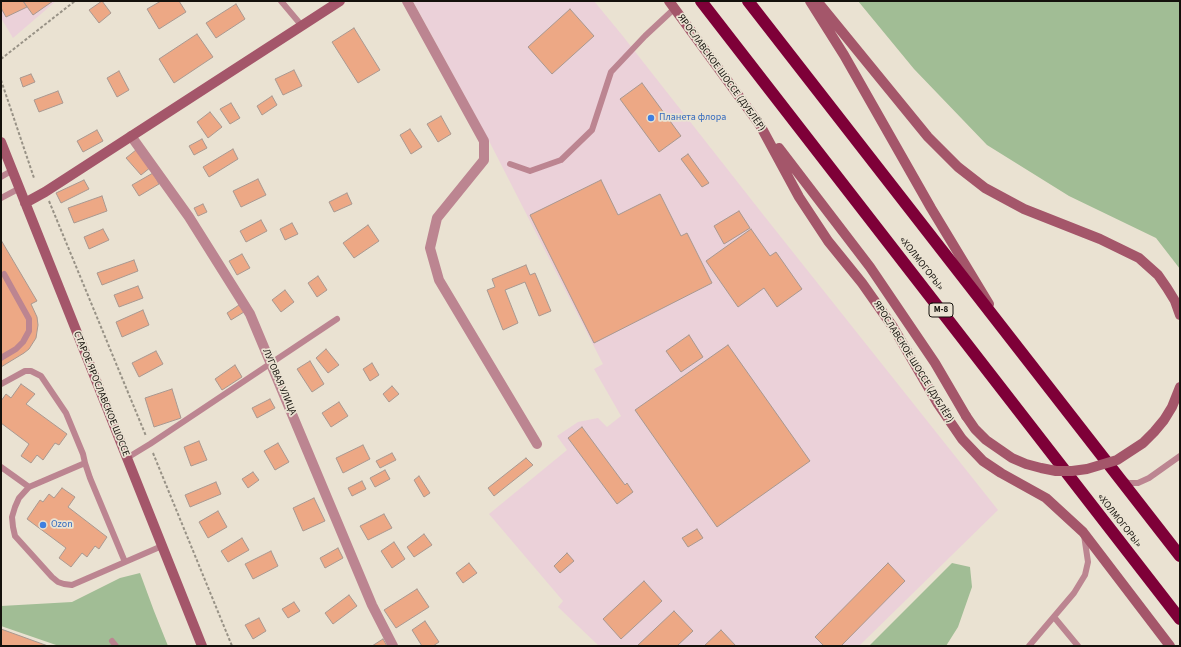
<!DOCTYPE html>
<html>
<head>
<meta charset="utf-8">
<style>
  body { margin:0 }
  #map { position:relative; width:1181px; height:647px; overflow:hidden; background:#eae2d2; font-family:"Source Sans 3",sans-serif }
  canvas { display:block }
  .frame { position:absolute; inset:0; border:2px solid #14110c; pointer-events:none }
</style>
</head>
<body>
<div id="map">
<canvas width="1181" height="647"></canvas>
<div class="frame"></div>
</div>
<script>
const g = document.querySelector('canvas').getContext('2d');
g.lineJoin = 'round';
function fill(path, color) { g.fillStyle = color; g.fill(path, 'evenodd'); }
const poly = rows => new Path2D(rows.map(r => 'M' + r).join(''));
function stroke(path, color, width, dash) { g.strokeStyle = color; g.lineWidth = width; g.lineCap = dash ? 'butt' : 'round'; g.setLineDash(dash || []); g.stroke(path); }
function drawText(font, color, halo, rows, align = 'center') {
  g.font = font + ' "Source Sans 3",sans-serif'; g.lineWidth = 3.5; g.setLineDash([]); g.textBaseline = 'middle'; g.strokeStyle = halo; g.fillStyle = color; for (const [text, x, y, turn = 0] of rows) {
    g.save(); g.translate(x, y); g.rotate((+turn || 0) * Math.PI / 180); g.textAlign = isNaN(turn) ? turn : align; if (halo) g.strokeText(text, 0, 0); g.fillText(text, 0, 0); g.restore();
  }
}
fill(poly([
  [1,1,56,1,13,38,1,18],
  [413,1,594,1,622,35,765,217,998,510,859,646,599,646,558,607,563,601,489,514,567,450,557,436,578,422,598,418,607,427,621,416,594,369,603,364,486,135]
]), '#ebd1d9');
fill(poly([
  [858,1,1180,1,1180,269,1156,238,1069,196,987,145,914,69],
  [952,563,970,567,972,587,958,627,946,646,869,646],
  [140,573,154,611,168,646,59,646,1,626,1,606,72,602,120,578]
]), '#a1bd95');
const building = poly([
  [1,1,23,1,27,7,6,17,1,8,1,1],
  [23,1,53,1,33,15,23,1],
  [102,1,111,13,99,23,89,10,102,1],
  [161,1,179,1,186,12,159,29,147,9,161,1],
  [236,4,245,19,216,38,206,23,236,4],
  [570,9,594,36,552,74,528,47,570,9],
  [354,28,380,70,358,83,332,42,354,28],
  [197,34,213,57,174,83,159,59,197,34],
  [294,70,302,86,283,95,275,79,294,70],
  [119,71,129,90,117,97,107,78,119,71],
  [31,74,35,82,23,87,20,78,31,74],
  [642,83,681,136,659,152,620,99,642,83],
  [58,91,63,103,39,112,34,100,58,91],
  [272,96,277,105,262,115,257,106,272,96],
  [231,103,240,118,230,124,220,109,231,103],
  [210,112,222,127,208,138,197,122,210,112],
  [441,116,451,134,438,142,427,124,441,116],
  [410,129,422,147,411,154,400,135,410,129],
  [97,130,103,141,83,152,77,141,97,130],
  [202,139,207,148,194,155,189,146,202,139],
  [233,149,238,159,209,177,203,167,233,149],
  [136,150,151,167,141,175,126,158,136,150],
  [688,154,709,183,702,187,681,159,688,154],
  [153,173,159,184,139,196,132,185,153,173],
  [258,179,266,195,241,207,233,191,258,179],
  [84,180,89,189,61,203,56,193,84,180],
  [601,180,618,215,660,194,681,236,687,233,712,283,594,343,530,215,601,180],
  [347,193,352,204,334,212,329,202,347,193],
  [102,196,107,211,74,223,68,208,102,196],
  [203,204,207,212,198,216,194,208,203,204],
  [739,211,750,228,724,244,714,226,739,211],
  [261,220,267,231,246,242,240,231,261,220],
  [292,223,298,234,285,240,280,229,292,223],
  [368,225,379,241,354,258,343,243,368,225],
  [103,229,109,240,89,249,84,237,103,229],
  [751,229,770,256,776,252,802,289,777,307,764,288,738,307,706,261,751,229],
  [1,240,37,301,31,304,37,317,38,325,36,338,29,349,24,353,1,367,1,240],
  [242,254,250,268,237,275,229,261,242,254],
  [134,260,138,271,102,285,97,273,134,260],
  [526,265,530,275,535,273,551,311,539,316,525,282,505,290,518,323,503,330,487,290,495,287,492,279,526,265],
  [318,276,327,290,317,297,308,283,318,276],
  [138,286,143,298,119,307,114,295,138,286],
  [285,290,294,302,281,312,272,300,285,290],
  [239,305,244,312,231,320,227,313,239,305],
  [143,310,149,325,122,337,116,322,143,310],
  [689,335,703,357,681,372,666,351,689,335],
  [728,345,810,461,717,527,635,410,728,345],
  [326,349,339,365,328,373,316,358,326,349],
  [156,351,163,364,139,377,132,363,156,351],
  [310,361,324,384,312,392,297,369,310,361],
  [372,363,379,375,370,381,363,369,372,363],
  [235,365,242,377,222,390,215,379,235,365],
  [21,384,35,394,26,404,67,434,59,445,55,443,43,460,37,455,31,463,21,456,29,444,1,423,1,401,6,394,11,398,21,384],
  [392,386,399,394,389,402,383,394,392,386],
  [172,389,181,418,154,427,145,398,172,389],
  [270,399,275,408,257,418,252,408,270,399],
  [339,402,348,416,331,427,322,413,339,402],
  [582,427,625,485,627,483,633,492,617,504,568,438,582,427],
  [199,441,207,460,191,466,184,447,199,441],
  [278,443,289,462,275,470,264,451,278,443],
  [363,445,370,459,343,473,336,458,363,445],
  [392,453,396,460,380,468,376,461,392,453],
  [526,458,533,465,494,496,488,488,526,458],
  [385,470,390,479,375,487,370,478,385,470],
  [253,472,259,480,248,488,242,479,253,472],
  [419,476,430,493,424,497,414,480,419,476],
  [362,481,366,489,352,496,348,488,362,481],
  [216,482,221,494,190,507,185,495,216,482],
  [62,488,75,497,68,507,107,537,99,549,95,546,87,557,82,553,71,567,59,558,66,548,27,519,40,500,43,502,49,494,54,498,62,488],
  [314,498,325,521,303,531,293,508,314,498],
  [218,511,227,527,208,538,199,522,218,511],
  [384,514,392,528,368,540,360,526,384,514],
  [697,529,703,538,688,547,682,538,697,529],
  [424,534,432,545,414,557,407,547,424,534],
  [242,538,249,550,228,562,221,551,242,538],
  [394,542,405,559,392,568,381,551,394,542],
  [338,548,343,558,325,568,320,558,338,548],
  [271,551,278,566,253,579,245,564,271,551],
  [567,553,574,561,560,573,554,566,567,553],
  [469,563,477,573,463,583,456,573,469,563],
  [888,563,905,581,841,646,824,646,815,637,888,563],
  [644,581,662,601,621,639,603,619,644,581],
  [417,589,429,607,396,628,384,610,417,589],
  [349,595,357,606,333,624,325,613,349,595],
  [294,602,300,611,288,618,282,609,294,602],
  [674,611,693,631,677,646,637,646,674,611],
  [259,618,266,631,253,639,245,625,259,618],
  [425,621,439,642,433,646,422,646,412,630,425,621],
  [1,629,48,646,1,646,1,629],
  [721,630,736,646,704,646,721,630],
  [383,639,387,646,372,646,383,639]
]);
fill(building, '#eda885');
stroke(building, '#a99890', 1);
stroke(poly([
  [1,59,75,1],
  [1,80,34,178],
  [49,201,146,436],
  [153,453,232,646]
]), '#989286', 2, [3, 2]);
stroke(poly([
  [281,1,302,26],
  [510,164,530,171,561,160,592,130,611,72,645,36,675,8],
  [1,177,13,170],
  [1,198,20,188],
  [1,358,16,349,23,342,29,331,29,319,4,274],
  [1,384,25,371,31,371,41,376,66,413,83,454,85,463],
  [127,458,150,444,337,319],
  [1,467,29,487],
  [1124,480,1128,483,1138,483,1149,478,1180,456],
  [125,562,90,478,85,463,29,487,19,498,15,507,12,517,13,527,15,536,52,577,58,582,64,584,72,585,162,546],
  [1054,617,1078,646],
  [112,641,116,646],
  [1029,646,1074,593,1085,575,1088,562,1084,535]
]), '#bc8591', 6);
stroke(poly([
  [407,1,484,141,484,160,437,218,430,248,439,280,537,444],
  [131,136,189,217,250,314,372,605,393,646]
]), '#bc8591', 10);
stroke(poly([
  [669,1,760,125,799,197,828,241,862,283,893,327,938,404,962,439,983,461,1001,473,1046,498,1083,532,1170,646],
  [810,1,844,55,931,208,989,304],
  [817,1,928,137,958,167,985,188,1024,209,1100,239,1139,258,1158,275,1167,288,1175,301,1180,315],
  [1,142,202,646],
  [779,148,870,267,935,363,966,416],
  [25,203,45,192,340,1]
]), '#a4566a', 10);
stroke(poly([
  [701,1,1180,619],
  [748,1,1180,556]
]), '#7e0038', 12);
stroke(poly([
  [966,416,975,429,986,440,1012,458,1026,464,1041,468,1056,471,1072,471,1087,469,1117,460,1143,443,1154,432,1164,420,1172,407,1180,387]
]), '#a4566a', 10);
for (const [x, y, r, color] of [
  [651,118,4,"#3f7fe0"],
  [43,525,4,"#3f7fe0"]
]) { const dot = new Path2D(); dot.arc(x, y, r, 0, 2 * Math.PI); g.fillStyle = color; g.fill(dot); stroke(dot, '#eae2d2', 1.5); }
for (const [x, y, w] of [
  [941,310,24]
]) { const box = new Path2D(); box.roundRect(x - w / 2, y - 7, w, 14, 3); g.fillStyle = '#eae2d2'; g.fill(box); stroke(box, '#14110c', 1); }
drawText('bold 9px', '#14110c', null, [
  ["М-8",941,310]
]);
drawText('10px', '#14110c', '#eae2d2', [
  ["ЯРОСЛАВСКОЕ ШОССЕ (ДУБЛЁР)",721,73,54],
  ["«ХОЛМОГОРЫ»",921,264,52],
  ["ЯРОСЛАВСКОЕ ШОССЕ (ДУБЛЁР)",913,362,58],
  ["ЛУГОВАЯ УЛИЦА",279,382,67],
  ["СТАРОЕ ЯРОСЛАВСКОЕ ШОССЕ",101,394,68],
  ["«ХОЛМОГОРЫ»",1119,521,52]
]);
drawText('10px', '#366cbe', '#eae2d2', [
  ["Планета флора",659,118],
  ["Ozon",51,525]
], 'left');
</script>
</body>
</html>
